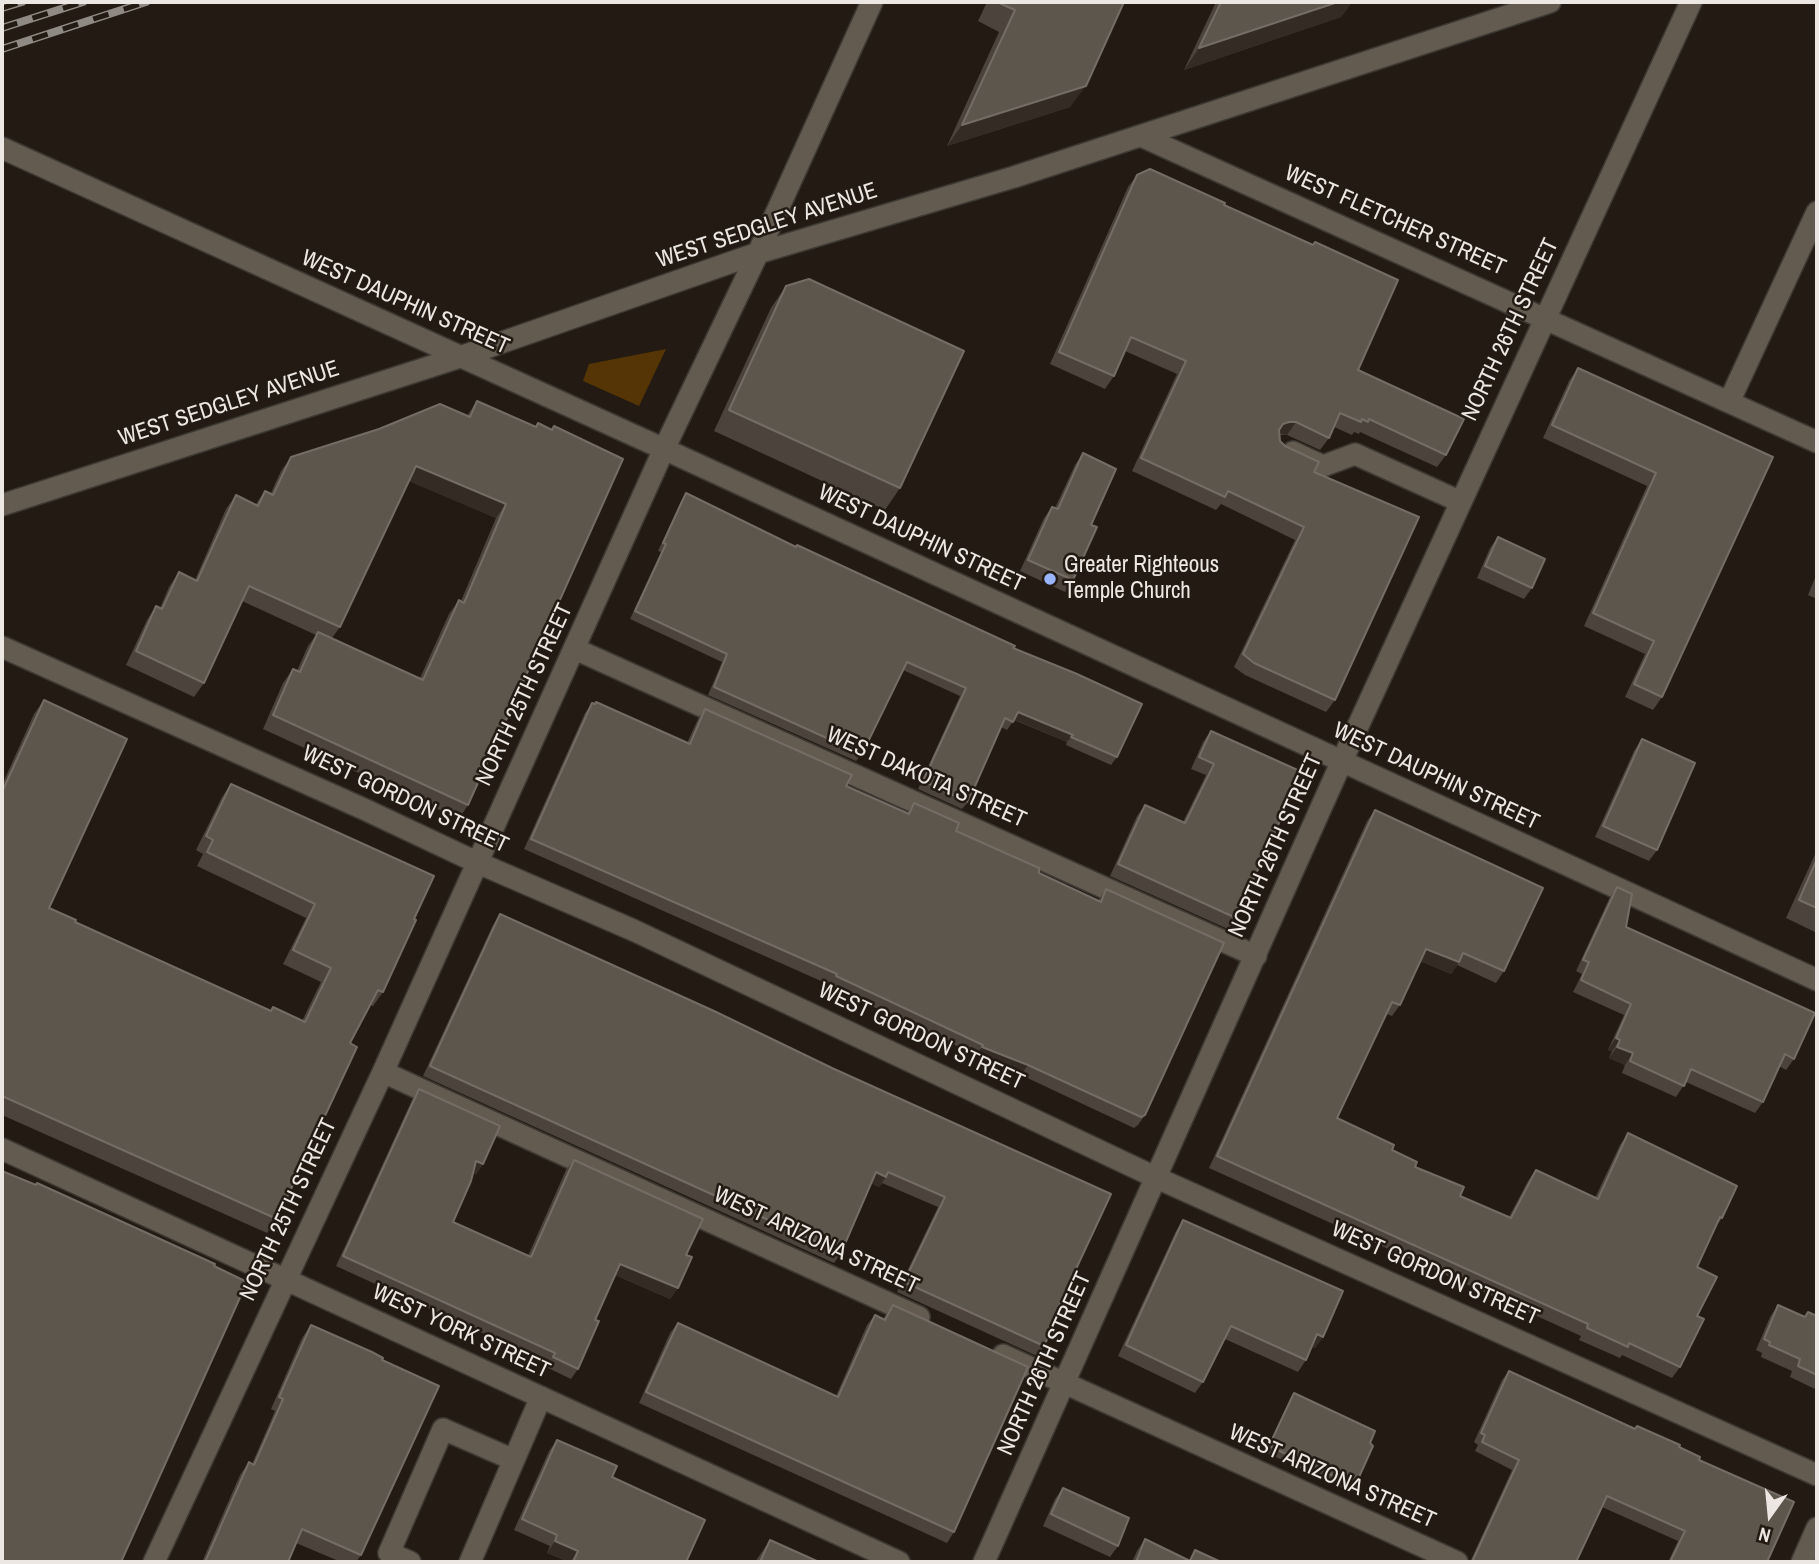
<!DOCTYPE html>
<html>
<head>
<meta charset="utf-8">
<style>
  body { margin:0 }
  #map { position:relative; width:1819px; height:1564px; overflow:hidden; background:#231b13; font-family:"Archivo Narrow",sans-serif }
  canvas { display:block }
  .frame { position:absolute; inset:0; border:4px solid #ece7e2; pointer-events:none }
  .north { position:absolute; left:1735px; top:1480px; width:70px; height:70px; -webkit-text-stroke:5px #231b13; paint-order:stroke; rotate:195deg; font-size:19px; font-weight:700; line-height:28px; text-align:center; color:#ece7e2 }
  .north::after { content:''; display:block; margin:auto; width:24px; height:32px; background:#ece7e2; clip-path:polygon(50% 0,100% 100%,50% 72%,0 100%) }
</style>
</head>
<body>
<div id="map">
<canvas width="1819" height="1564"></canvas>
<div class="frame"></div>
<div class="north">N</div>
</div>
<script>
const g = document.querySelector('canvas').getContext('2d');
g.lineJoin = 'round';
function fill(path, color) { g.fillStyle = color; g.fill(path, 'evenodd'); }
const poly = rows => new Path2D(rows.map(r => 'M' + r).join(''));
function stroke(path, color, width, dash) { g.strokeStyle = color; g.lineWidth = width; g.lineCap = dash ? 'butt' : 'round'; g.setLineDash(dash || []); g.stroke(path); }
function drawText(font, color, halo, rows, align = 'center') {
  g.font = font + ' "Archivo Narrow",sans-serif'; g.lineWidth = 5; g.setLineDash([]); g.textBaseline = 'middle'; g.strokeStyle = halo; g.fillStyle = color; for (const [text, x, y, turn = 0] of rows) {
    g.save(); g.translate(x, y); g.rotate((+turn || 0) * Math.PI / 180); g.textAlign = isNaN(turn) ? turn : align; if (halo) g.strokeText(text, 0, 0); g.fillText(text, 0, 0); g.restore();
  }
}
fill(poly([
  [666,349,639,406,583,381,589,364]
]), '#553505');
const minor = poly([
  [1141,136,1817,442],
  [2,148,664,449,1817,980],
  [1729,402,1817,212],
  [1293,452,1323,466,1355,454,1461,502],
  [2,505,460,357,758,253,1014,177,1550,2],
  [2,647,366,810,476,862,633,930,1157,1178,1817,1475],
  [575,649,1256,956],
  [383,1072,919,1317],
  [2,1149,899,1562],
  [1003,1355,1457,1562],
  [154,1562,383,1072,664,449,758,253,872,2],
  [410,1562,389,1553,443,1429,514,1460],
  [470,1562,541,1397],
  [984,1562,1341,763,1691,2],
  [1802,1562,1817,1528]
]);
stroke(minor, '#3d3833', 24);
stroke(minor, '#635a50', 21);
const rail = poly([
  [2,8,22,2],
  [2,28,83,2],
  [2,49,146,2]
]);
stroke(rail, '#908a84', 8);
stroke(rail, '#231b13', 5, [16]);
fill(poly([
  [987,2,1124,2,1070,107,947,146,999,32,978,21],
  [1216,2,1352,2,1341,17,1184,70],
  [1137,175,1224,205,1313,245,1315,242,1358,370,1446,455,1437,467,1360,432,1359,434,1354,432,1352,435,1334,427,1329,438,1320,450,1287,435,1279,435,1280,441,1314,472,1335,700,1326,712,1245,675,1234,667,1295,540,1221,504,1216,510,1132,471,1177,374,1125,351,1114,376,1105,389,1050,364,1128,187],
  [786,286,900,488,885,510,714,431,771,308],
  [1578,368,1773,457,1662,697,1653,710,1625,697,1645,654,1584,626,1647,486,1543,438,1569,381],
  [477,401,535,427,538,423,551,429,554,426,468,805,459,819,263,729,283,683,293,669,297,671,308,646,316,635,242,601,204,683,194,697,126,665,147,620,156,606,160,608,169,587,179,572,195,580,226,509,236,495,256,504,265,491,271,493,281,471,291,457,467,416],
  [409,481,496,518,461,601,459,600,449,614,420,678,332,638,340,627],
  [1083,453,1091,525,1073,580,1065,592,1020,571,1044,518,1052,507,1055,508,1075,465],
  [686,493,796,547,1013,648,1117,757,1111,765,1066,745,1067,742,1014,720,1007,730,1001,727,968,802,962,809,918,789,960,696,903,670,862,754,856,761,708,695,722,662,630,619,661,552,658,551,681,501],
  [1498,537,1532,588,1524,599,1477,578,1490,548],
  [1817,573,1817,599,1808,595],
  [44,700,49,908,75,922,271,1011,273,1007,302,1021,321,982,283,964,306,918,197,866,203,854,196,850,222,797,231,784,383,992,373,1006,370,1005,350,1043,277,1219,267,1233,2,1115,2,785,34,714],
  [592,703,687,743,698,719,705,709,846,786,907,813,914,803,956,831,1039,873,1098,901,1106,889,1145,1115,1138,1125,1134,1128,1021,1075,975,1057,976,1055,829,986,830,985,524,849,585,713],
  [1211,731,1236,918,1228,929,1110,876,1137,816,1145,805,1183,822,1206,775,1191,769,1203,742],
  [1642,739,1657,850,1649,861,1595,837,1634,751],
  [1375,810,1504,971,1496,983,1457,965,1451,974,1420,961,1400,1005,1392,1016,1387,1014,1337,1118,1392,1150,1460,1196,1509,1217,1528,1181,1536,1170,1595,1198,1620,1145,1628,1133,1722,1218,1714,1229,1697,1267,1697,1316,1680,1367,1672,1378,1622,1355,1620,1358,1579,1340,1581,1336,1209,1168,1367,821],
  [1817,850,1817,933,1786,918],
  [1617,887,1626,927,1794,1059,1786,1070,1779,1066,1763,1102,1755,1113,1686,1082,1676,1097,1622,1073,1625,1065,1609,1058,1612,1051,1608,1050,1624,1015,1573,992,1582,974,1576,971,1609,899],
  [500,914,832,1068,1056,1312,1044,1346,1037,1356,897,1292,938,1207,882,1183,879,1187,871,1183,841,1253,834,1263,423,1076,493,925],
  [419,1089,483,1164,476,1174,473,1173,453,1222,528,1256,566,1170,574,1160,686,1255,678,1288,670,1299,615,1275,595,1320,578,1369,571,1379,546,1367,548,1363,336,1266,412,1100],
  [1183,1220,1323,1337,1315,1348,1312,1347,1306,1360,1298,1372,1225,1339,1203,1382,1195,1393,1118,1356,1176,1231],
  [893,1305,954,1532,947,1543,639,1403,670,1333,678,1323,836,1396,867,1325,875,1315,883,1319],
  [1778,1305,1804,1317,1808,1312,1817,1316,1817,1390,1790,1377,1792,1371,1761,1357,1762,1353,1756,1350,1770,1317],
  [311,1325,361,1555,356,1562,341,1562,296,1543,288,1562,202,1562,240,1475,249,1462,252,1464,275,1411,271,1409,302,1338],
  [1509,1371,1635,1428,1679,1447,1699,1460,1767,1562,1668,1562,1678,1541,1602,1507,1576,1562,1470,1562,1512,1470,1475,1451,1478,1445,1474,1442,1502,1380],
  [1294,1393,1370,1443,1355,1486,1351,1492,1265,1452,1290,1399],
  [557,1440,686,1562,569,1562,547,1553,550,1546,514,1530,549,1451],
  [1063,1488,1118,1546,1110,1557,1043,1526,1055,1499],
  [1145,1539,1189,1560,1195,1550,1221,1562,1132,1562,1137,1551],
  [770,1540,819,1562,755,1562]
]), '#4c443c');
fill(poly([
  [1338,2,1352,2,1341,17,1184,70,1199,48],
  [1086,86,1070,107,947,146,962,125],
  [1289,422,1296,422,1287,435,1280,434,1274,437,1283,424],
  [416,466,506,504,496,518,406,480],
  [1018,712,1073,735,1067,742,1013,719],
  [1426,949,1459,962,1451,974,1418,960],
  [1616,1038,1620,1040,1612,1051,1608,1050],
  [982,1047,1028,1065,1021,1075,975,1057],
  [1617,1047,1633,1053,1625,1065,1609,1058],
  [476,1161,483,1164,476,1174,469,1172],
  [876,1172,886,1177,879,1187,869,1182],
  [620,1264,678,1288,670,1299,613,1274],
  [1317,1334,1323,1337,1315,1348,1309,1346],
  [555,1541,578,1551,570,1562,547,1553]
]), '#342c24');
const building = poly([
  [997,2,1124,2,1086,86,962,125,1015,10,997,2],
  [1221,2,1338,2,1199,48,1221,2],
  [1150,169,1225,203,1224,205,1313,245,1315,242,1398,280,1358,370,1464,419,1446,455,1369,419,1368,422,1362,419,1361,422,1340,413,1329,438,1296,422,1289,422,1283,424,1279,430,1280,441,1285,446,1319,462,1314,472,1419,517,1335,700,1254,663,1243,654,1304,527,1228,491,1225,497,1141,458,1186,361,1131,337,1114,376,1059,352,1137,175,1150,169],
  [809,279,964,351,900,488,729,410,786,286,809,279],
  [1578,368,1773,457,1662,697,1634,684,1654,641,1593,613,1656,473,1552,425,1578,368],
  [477,401,536,427,538,423,552,430,554,426,623,459,468,805,273,715,293,669,300,672,318,632,423,680,459,600,464,603,506,504,416,466,340,627,249,586,204,683,136,651,156,606,162,609,179,572,197,581,236,495,258,506,265,491,273,495,291,457,379,429,440,404,470,417,477,401],
  [1083,453,1116,469,1091,525,1097,527,1073,580,1028,560,1052,507,1058,509,1083,453],
  [686,493,796,547,797,545,1015,646,1013,648,1077,674,1142,704,1117,757,1071,737,1073,735,1018,712,1013,722,1005,718,968,802,923,781,966,688,907,662,862,754,714,687,727,654,635,611,666,544,663,543,686,493],
  [1498,537,1545,559,1532,588,1485,566,1498,537],
  [44,700,127,739,49,908,76,920,75,922,271,1011,273,1007,305,1022,331,968,293,950,315,904,207,852,213,840,206,836,231,784,434,876,414,919,416,920,383,992,378,990,350,1043,357,1047,277,1219,2,1096,2,792,44,700],
  [596,702,690,744,705,709,852,775,846,786,909,814,914,803,959,823,956,831,1039,868,1039,873,1101,902,1106,889,1224,943,1145,1115,1141,1117,1028,1065,982,1047,983,1045,836,976,837,974,531,839,592,703,595,704,596,702],
  [1211,731,1302,772,1236,918,1118,864,1145,805,1185,823,1214,764,1199,757,1211,731],
  [1642,739,1695,763,1657,850,1603,826,1642,739],
  [1375,810,1543,888,1504,971,1463,953,1459,962,1426,949,1400,1005,1392,1002,1337,1118,1394,1145,1392,1150,1417,1162,1415,1167,1464,1187,1460,1196,1511,1218,1536,1170,1598,1199,1628,1133,1737,1186,1722,1218,1720,1217,1697,1267,1717,1277,1697,1316,1704,1319,1680,1367,1629,1343,1628,1347,1587,1328,1588,1324,1217,1156,1375,810],
  [1817,859,1817,908,1799,900,1817,859],
  [1617,887,1632,894,1626,927,1815,1013,1794,1059,1785,1054,1763,1102,1691,1069,1684,1086,1630,1061,1633,1053,1617,1047,1620,1040,1616,1038,1631,1004,1581,980,1589,962,1583,960,1617,887],
  [500,914,714,1011,832,1068,1111,1194,1056,1312,1059,1313,1044,1346,904,1282,945,1197,888,1172,886,1177,876,1172,841,1253,430,1066,500,914],
  [419,1089,500,1126,483,1164,476,1161,471,1181,453,1222,531,1257,574,1160,703,1219,686,1255,692,1257,678,1288,620,1264,595,1320,599,1321,578,1369,553,1357,555,1353,343,1256,419,1089],
  [2,1171,36,1185,37,1183,215,1264,214,1266,247,1282,121,1562,2,1562,2,1171],
  [1183,1220,1343,1291,1323,1337,1317,1334,1306,1360,1231,1326,1203,1382,1126,1345,1183,1220],
  [893,1305,1028,1367,954,1532,646,1392,678,1323,838,1397,875,1315,885,1320,893,1305],
  [1778,1305,1805,1317,1808,1312,1817,1316,1817,1375,1798,1366,1800,1359,1769,1345,1770,1342,1764,1339,1778,1305],
  [311,1325,372,1352,383,1358,382,1360,439,1386,361,1555,302,1529,288,1562,205,1562,249,1462,254,1465,283,1399,279,1397,311,1325],
  [1509,1371,1635,1429,1637,1426,1680,1445,1679,1447,1700,1457,1699,1460,1794,1502,1767,1562,1670,1562,1685,1531,1607,1496,1576,1562,1472,1562,1519,1460,1482,1442,1485,1435,1481,1433,1509,1371],
  [1294,1393,1375,1431,1370,1443,1373,1446,1355,1486,1269,1446,1294,1393],
  [557,1440,617,1466,612,1477,705,1520,686,1562,631,1562,627,1561,627,1562,573,1562,578,1551,555,1541,557,1535,522,1519,557,1440],
  [1063,1488,1129,1518,1118,1546,1051,1514,1063,1488],
  [1145,1539,1190,1561,1195,1550,1221,1562,1136,1562,1145,1539],
  [770,1540,819,1562,760,1562,770,1540]
]);
fill(building, '#5d564d');
stroke(building, '#746c65', 2);
for (const [x, y, r, color] of [
  [1050,579,7,"#99b5fd"]
]) { const dot = new Path2D(); dot.arc(x, y, r, 0, 2 * Math.PI); g.fillStyle = color; g.fill(dot); stroke(dot, '#231b13', 2.5); }
drawText('23px', '#ece7e2', '#231b13', [
  ["WEST FLETCHER STREET",1395,221,24],
  ["WEST SEDGLEY AVENUE",767,226,-18],
  ["WEST DAUPHIN STREET",405,303,24],
  ["NORTH 26TH STREET",1511,330,-65],
  ["WEST SEDGLEY AVENUE",229,404,-18],
  ["WEST DAUPHIN STREET",921,539,25],
  ["NORTH 25TH STREET",525,695,-65],
  ["WEST DAUPHIN STREET",1436,777,25],
  ["WEST DAKOTA STREET",926,778,24],
  ["WEST GORDON STREET",405,800,25],
  ["NORTH 26TH STREET",1276,846,-66],
  ["WEST GORDON STREET",921,1037,25],
  ["NORTH 25TH STREET",289,1210,-65],
  ["WEST ARIZONA STREET",816,1241,25],
  ["WEST GORDON STREET",1435,1274,24],
  ["WEST YORK STREET",461,1332,25],
  ["NORTH 26TH STREET",1045,1364,-66],
  ["WEST ARIZONA STREET",1332,1477,24]
]);
drawText('23px', '#ece7e2', '#231b13', [
  ["Greater Righteous",1064,566],
  ["Temple Church",1064,592]
], 'left');
</script>
</body>
</html>
